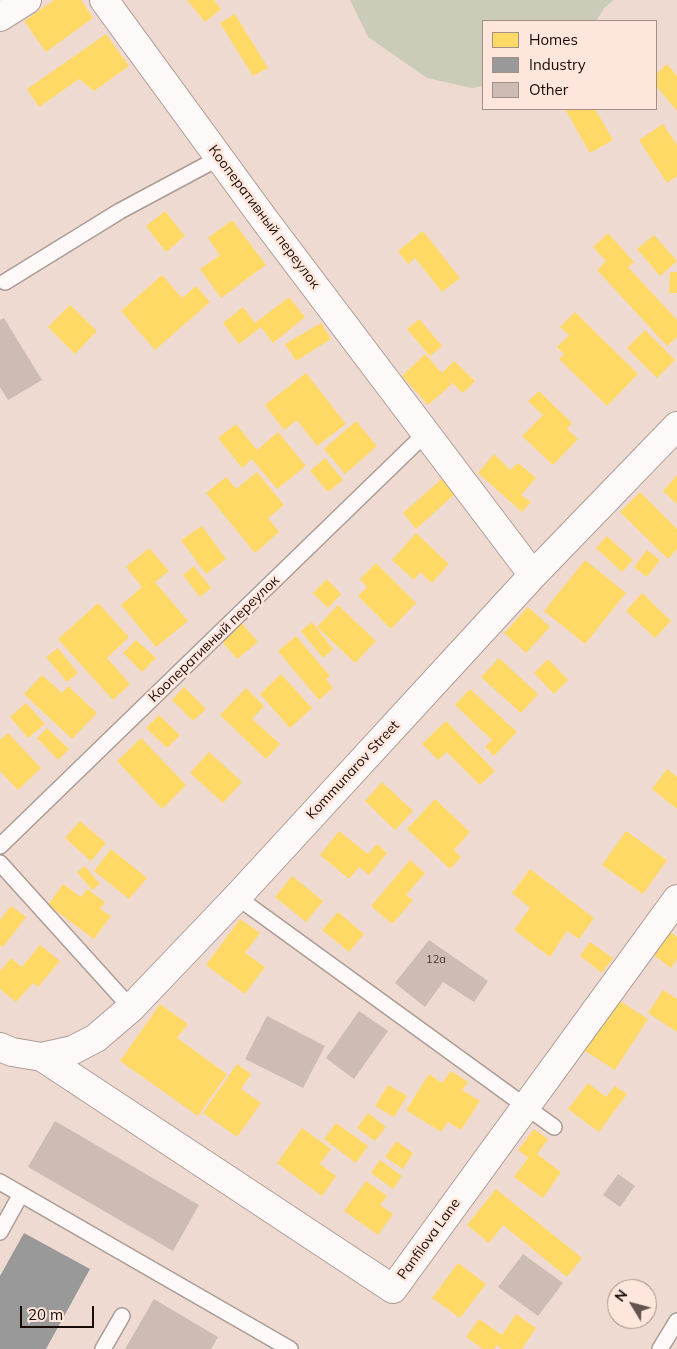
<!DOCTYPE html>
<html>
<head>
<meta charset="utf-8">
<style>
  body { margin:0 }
  #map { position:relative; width:677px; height:1349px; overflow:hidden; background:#efdad2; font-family:Mulish,sans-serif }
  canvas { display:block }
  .legend { position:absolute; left:482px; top:20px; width:175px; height:90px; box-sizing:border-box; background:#fee6dc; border:1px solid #a28f87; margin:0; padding:6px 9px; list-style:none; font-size:15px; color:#180c07 }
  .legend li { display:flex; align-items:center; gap:10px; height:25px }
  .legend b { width:25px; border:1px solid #a28f87 }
  .north { position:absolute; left:607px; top:1279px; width:50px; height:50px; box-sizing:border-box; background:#fee6dc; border:1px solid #a28f87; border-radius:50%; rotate:307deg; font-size:14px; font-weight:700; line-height:20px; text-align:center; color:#180c07 }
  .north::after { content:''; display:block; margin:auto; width:18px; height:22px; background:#63544e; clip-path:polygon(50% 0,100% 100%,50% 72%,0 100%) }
  .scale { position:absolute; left:20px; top:1306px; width:74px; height:22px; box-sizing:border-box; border:2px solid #180c07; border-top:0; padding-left:6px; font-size:15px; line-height:18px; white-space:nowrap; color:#180c07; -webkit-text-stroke:4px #fee6dc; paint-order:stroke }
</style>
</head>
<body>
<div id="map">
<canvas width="677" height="1349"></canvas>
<ul class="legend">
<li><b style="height:14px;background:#ffd966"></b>Homes</li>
<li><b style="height:14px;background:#999"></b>Industry</li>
<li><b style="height:14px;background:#ccbcb4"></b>Other</li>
</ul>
<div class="north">N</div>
<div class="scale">20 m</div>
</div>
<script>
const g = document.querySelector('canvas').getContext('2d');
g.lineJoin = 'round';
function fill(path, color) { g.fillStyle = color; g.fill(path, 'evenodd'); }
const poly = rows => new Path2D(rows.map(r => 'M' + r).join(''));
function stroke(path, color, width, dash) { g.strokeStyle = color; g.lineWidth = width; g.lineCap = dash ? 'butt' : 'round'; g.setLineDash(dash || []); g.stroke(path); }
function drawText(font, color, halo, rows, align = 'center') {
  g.font = font + ' Mulish,sans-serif'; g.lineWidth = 5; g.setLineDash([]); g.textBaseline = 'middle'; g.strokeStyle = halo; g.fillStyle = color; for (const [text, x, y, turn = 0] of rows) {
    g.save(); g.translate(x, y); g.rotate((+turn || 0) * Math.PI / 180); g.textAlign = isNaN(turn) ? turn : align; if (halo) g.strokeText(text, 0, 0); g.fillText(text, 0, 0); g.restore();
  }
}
fill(poly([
  [350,0,614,0,605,7,596,21,483,21,483,86,472,88,427,78,368,37]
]), '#cacbb9');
fill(poly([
  [54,0,81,0,93,18,46,52,24,21],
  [187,0,214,0,221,9,205,22],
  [235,14,268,68,253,76,220,23],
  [106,34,129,66,94,91,79,79,39,107,27,89],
  [667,64,677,76,677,111,656,86,656,74],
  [565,109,595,109,613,140,590,153],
  [663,124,677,145,677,176,667,183,639,140],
  [165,211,185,236,166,252,146,226],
  [232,220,266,265,221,298,200,269,220,255,208,238],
  [423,231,460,278,442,292,415,258,408,264,398,251],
  [608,233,634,262,628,267,677,320,677,337,667,346,597,270,606,261,593,247],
  [654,235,677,261,660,276,637,249],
  [670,272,677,272,677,293,669,293],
  [162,275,182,298,196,286,210,302,155,350,121,311],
  [289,297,305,317,273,343,261,327,239,344,223,323,243,307,255,323],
  [70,305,97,331,75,354,48,327],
  [575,312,638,374,607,406,559,359,564,354,557,347,569,335,560,327],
  [419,319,442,346,430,356,407,329],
  [321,323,331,339,296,361,285,344],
  [645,330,675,360,657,378,627,348],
  [425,354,442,373,454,361,475,381,463,393,447,378,452,384,428,405,402,376],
  [306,373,346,424,317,446,297,420,284,430,265,405],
  [539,391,572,423,567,429,578,439,553,465,522,436,543,415,528,401],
  [356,421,377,446,345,474,324,449],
  [236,424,257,450,278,432,306,466,277,489,252,459,242,468,218,438],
  [494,454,510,470,518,463,536,478,521,495,531,502,522,512,478,473],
  [325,458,343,480,328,492,310,471],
  [257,472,284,505,268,518,279,532,255,553,206,493,226,477,236,489],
  [677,475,677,504,663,491],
  [444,477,457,492,416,529,403,513],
  [640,492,677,529,677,549,668,559,620,512],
  [202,526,226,559,206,574,181,540],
  [416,533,449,564,432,583,420,572,414,580,392,560],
  [607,536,633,560,622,572,596,548],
  [149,548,169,571,155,582,188,621,156,647,121,605,142,587,126,567],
  [647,550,660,560,647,577,634,567],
  [585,560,626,593,585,644,544,611],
  [376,563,416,603,391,629,358,596,367,587,360,579],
  [194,566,211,588,200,597,183,575],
  [327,579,341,594,328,608,313,593],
  [642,593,671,621,655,638,626,611],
  [98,603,129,637,107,658,130,684,113,700,58,639],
  [338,605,376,641,355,663,317,627],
  [528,607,550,627,526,653,504,633],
  [240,621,258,642,237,659,219,638],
  [312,622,333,649,323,658,301,631],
  [296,636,330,676,326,679,333,688,319,700,278,651],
  [136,640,156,658,142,672,123,653],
  [58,648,78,673,67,682,46,657],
  [499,658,538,694,521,713,481,677],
  [548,659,568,680,554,694,534,673],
  [281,674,312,708,290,728,260,694],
  [42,675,62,693,68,686,97,713,72,739,24,694],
  [184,687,206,709,193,721,172,700],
  [246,688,264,706,252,719,280,744,266,759,220,715],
  [470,689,517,732,494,756,485,747,492,740,455,705],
  [26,703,45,724,28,738,10,717],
  [159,715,180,735,167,748,146,728],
  [446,721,495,771,480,785,447,752,438,760,422,744],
  [47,728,69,749,58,760,37,738],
  [8,733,41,768,18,790,0,771,0,740],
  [141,738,186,785,162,809,117,761],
  [209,752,242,782,223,803,190,773],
  [667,769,677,777,677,809,652,789],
  [382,782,413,811,395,830,365,801],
  [435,799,470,832,454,850,461,857,450,869,407,829],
  [80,821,106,843,91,861,65,838],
  [339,831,368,854,377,844,387,853,369,875,359,867,349,879,320,855],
  [626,831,667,860,643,894,602,865],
  [111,849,147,878,129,899,94,871],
  [410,860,425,873,406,895,413,900,392,924,371,906],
  [85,866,100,884,92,890,77,872],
  [530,869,594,918,579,939,567,931,550,957,514,930,530,908,512,893],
  [292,876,323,901,306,922,275,897],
  [63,884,81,897,87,889,105,902,100,909,111,916,94,939,48,905],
  [11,906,26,917,3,947,0,945,0,920],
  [338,912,364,934,349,952,322,930],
  [240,919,260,933,245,953,265,967,245,994,206,965],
  [661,925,677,937,677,959,671,968,644,948],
  [590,942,613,958,602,973,580,956],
  [40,945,60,961,38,987,33,983,16,1002,0,989,0,971,11,958,22,967],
  [663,990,677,999,677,1032,648,1013],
  [612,996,648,1019,615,1070,579,1047],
  [160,1004,188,1024,177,1038,227,1074,198,1116,120,1061],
  [237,1064,251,1074,241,1089,261,1103,237,1137,203,1113],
  [451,1071,468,1082,462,1090,480,1101,461,1130,448,1122,441,1132,406,1110,429,1074,442,1083],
  [588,1083,606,1097,615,1086,627,1094,599,1132,568,1109],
  [388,1085,407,1096,394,1117,375,1106],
  [368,1113,386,1127,375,1141,357,1128],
  [336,1123,368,1146,356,1163,324,1139],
  [302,1128,331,1149,320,1164,336,1176,322,1196,277,1163],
  [534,1129,548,1139,537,1154,561,1172,543,1198,514,1177,528,1158,518,1150],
  [396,1141,413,1153,403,1169,385,1157],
  [380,1160,402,1176,393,1189,371,1173],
  [366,1181,387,1196,380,1205,393,1214,378,1235,344,1211],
  [496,1189,582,1258,567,1277,503,1225,489,1243,467,1225],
  [458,1263,486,1284,460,1318,432,1298],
  [516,1314,536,1328,522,1349,502,1349,497,1345,494,1349,483,1349,466,1337,479,1319,502,1335]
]), '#ffd966');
fill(poly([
  [24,1233,90,1269,46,1349,0,1349,0,1276]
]), '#999');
fill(poly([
  [4,318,42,380,8,400,0,387,0,320],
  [429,940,488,981,474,1002,443,982,425,1007,395,983],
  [359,1011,388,1031,354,1079,326,1058],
  [267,1016,325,1046,303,1088,245,1059],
  [55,1121,199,1205,173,1251,28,1167],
  [618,1174,635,1186,620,1207,603,1195],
  [523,1254,563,1283,538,1316,498,1287],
  [154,1299,218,1337,211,1349,125,1349]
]), '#ccbcb4');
const service = poly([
  [5,282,120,211,219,158],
  [0,846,427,432],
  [0,863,131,1008],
  [237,897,554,1127],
  [0,1182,290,1349],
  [0,1232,21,1194],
  [103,1349,122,1316],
  [660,1349,677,1321]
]);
const minor = poly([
  [104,0,264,219,533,575],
  [0,17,27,0],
  [0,1047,12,1052,42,1057,73,1050,96,1038,131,1008,237,897,533,575,677,426],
  [42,1057,393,1289,677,899]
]);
stroke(service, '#ab9c96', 18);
stroke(minor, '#ab9c96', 30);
stroke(service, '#fdf9f8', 15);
stroke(minor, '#fdf9f8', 28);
drawText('11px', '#453832', null, [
  ["12а",436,960]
]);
drawText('14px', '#180c07', '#fee6dc', [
  ["Кооперативный переулок",264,217,53],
  ["Кооперативный переулок",214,639,-44],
  ["Kommunarov Street",353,770,-47],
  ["Panfilova Lane",429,1239,-54]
]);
</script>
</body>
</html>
